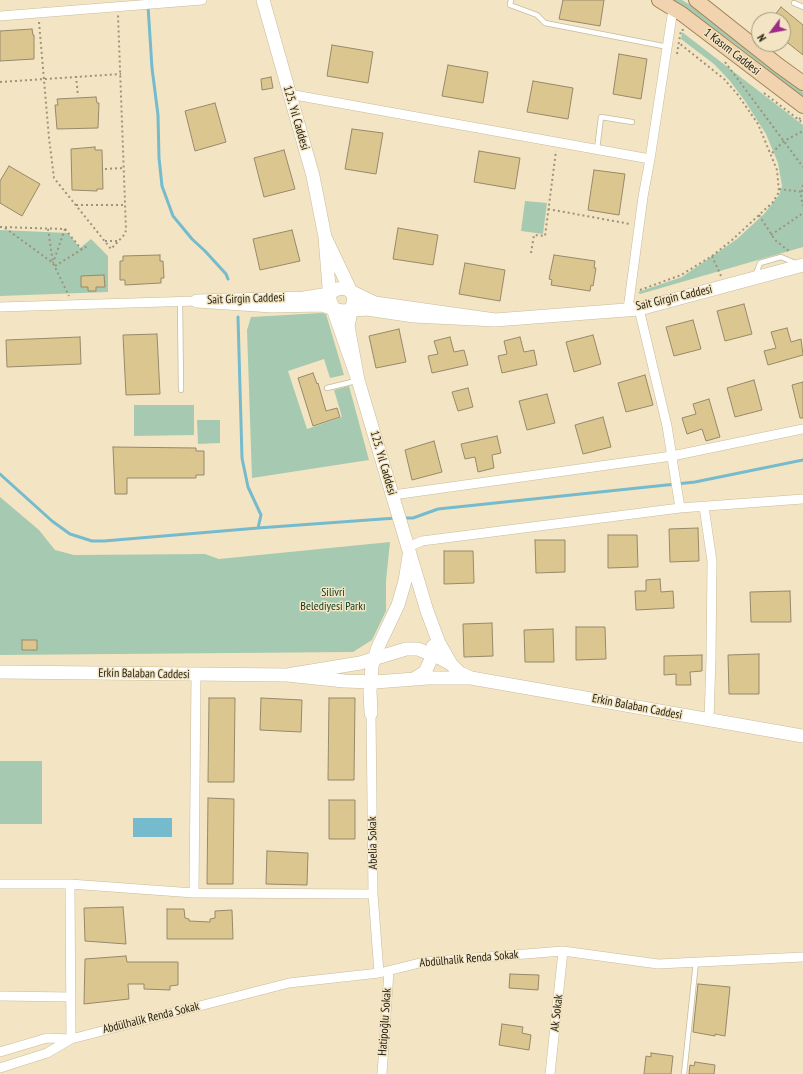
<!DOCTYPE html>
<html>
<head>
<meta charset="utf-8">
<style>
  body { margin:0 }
  #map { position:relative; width:803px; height:1074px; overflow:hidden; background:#f3e5c3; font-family:"PT Sans Narrow",sans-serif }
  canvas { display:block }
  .north { position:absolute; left:751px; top:12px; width:40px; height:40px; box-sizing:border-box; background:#f3e5c3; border:1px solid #9f957c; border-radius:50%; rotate:238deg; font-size:11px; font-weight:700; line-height:16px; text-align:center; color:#221d11 }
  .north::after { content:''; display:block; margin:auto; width:14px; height:18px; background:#9d2b87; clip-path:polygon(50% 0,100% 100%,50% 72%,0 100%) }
</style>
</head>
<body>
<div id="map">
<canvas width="803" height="1074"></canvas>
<div class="north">N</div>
</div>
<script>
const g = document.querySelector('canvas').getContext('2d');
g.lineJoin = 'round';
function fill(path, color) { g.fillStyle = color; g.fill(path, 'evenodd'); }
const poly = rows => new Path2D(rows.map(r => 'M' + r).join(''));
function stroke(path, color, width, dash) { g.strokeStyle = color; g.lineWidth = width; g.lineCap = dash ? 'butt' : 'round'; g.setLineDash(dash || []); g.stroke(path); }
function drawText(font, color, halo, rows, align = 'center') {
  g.font = font + ' "PT Sans Narrow",sans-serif'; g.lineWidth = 3; g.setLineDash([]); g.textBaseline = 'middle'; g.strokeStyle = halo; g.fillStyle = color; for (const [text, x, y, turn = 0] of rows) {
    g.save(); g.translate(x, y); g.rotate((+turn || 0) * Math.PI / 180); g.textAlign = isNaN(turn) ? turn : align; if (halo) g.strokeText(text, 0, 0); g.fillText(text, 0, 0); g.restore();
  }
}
fill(poly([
  [670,0,682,0,698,10,803,92,803,97,735,44,696,16],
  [682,32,803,125,803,247,640,294,638,292,682,277,737,239,764,214,779,195,782,186,778,163,766,134,745,101,730,81,714,64,681,39],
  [525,201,547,203,543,234,521,231],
  [0,230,68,233,80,248,91,239,108,256,108,292,0,296],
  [321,313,326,314,344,375,330,378,324,359,288,371,307,429,342,417,334,390,349,386,369,460,252,478,247,330,251,317],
  [134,405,194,405,194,435,134,436],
  [197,420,220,420,220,443,198,444],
  [0,497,39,530,55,550,74,555,205,554,219,559,390,542,386,581,386,611,372,640,353,652,0,655],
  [0,761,42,761,42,824,0,824]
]), '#a5cab1');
fill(poly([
  [133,818,172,818,172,837,133,837]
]), '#76bbcd');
stroke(poly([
  [148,6,152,68,158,115,159,158,162,186,173,216,192,239,205,251,226,274,228,279],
  [238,317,242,458,248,487,261,515,258,528],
  [0,474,52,521,70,534,92,541,104,541,258,528,396,518],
  [404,518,413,518,438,509,695,482,803,460]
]), '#76bbcd', 3);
const building = poly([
  [563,0,604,0,600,26,559,19,563,0],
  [781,7,803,25,803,55,783,39,783,20,771,20,781,7],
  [32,29,33,35,34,35,34,59,0,61,0,31,32,29],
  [332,45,373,52,368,83,327,76,332,45],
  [619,54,647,59,641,99,613,94,619,54],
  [448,65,488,72,483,103,442,96,448,65],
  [271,77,273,88,262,90,261,79,271,77],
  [533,81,573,88,568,119,527,112,533,81],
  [96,97,97,103,99,103,98,128,57,129,55,105,58,105,57,99,96,97],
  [215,103,226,142,195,151,185,111,215,103],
  [352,129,383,133,376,174,345,169,352,129],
  [95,147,95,150,102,150,103,189,97,189,97,191,72,190,71,149,95,147],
  [284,150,295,189,264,197,254,158,284,150],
  [479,151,520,158,515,189,474,182,479,151],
  [9,166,40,184,22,216,0,203,0,181,9,166],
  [594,170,625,174,619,215,588,210,594,170],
  [398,228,438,235,433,265,393,259,398,228],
  [292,230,300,261,260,270,253,239,292,230],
  [160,255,160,261,163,261,164,278,161,278,161,283,125,285,125,280,120,280,120,261,123,261,123,256,160,255],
  [554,255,595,261,594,268,596,268,593,286,591,285,590,291,551,285,552,280,549,279,554,255],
  [465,263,505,270,500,301,459,294,465,263],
  [104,275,105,287,96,287,96,291,88,291,88,287,81,287,81,276,104,275],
  [744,304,752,334,725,341,717,311,744,304],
  [693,320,701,349,674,356,666,327,693,320],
  [787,328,791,342,801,339,803,355,768,365,764,351,776,348,771,332,787,328],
  [399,329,406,362,376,368,369,336,399,329],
  [157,334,160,394,126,395,123,335,157,334],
  [593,335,601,364,574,372,566,342,593,335],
  [80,337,81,364,7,367,6,340,80,337],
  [450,337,454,352,464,350,468,365,432,373,428,356,438,354,434,341,450,337],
  [520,337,524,352,534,350,537,365,502,373,498,356,507,354,504,341,520,337],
  [313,373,317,384,318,383,326,411,337,408,340,417,313,426,298,378,313,373],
  [645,375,653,405,626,412,618,383,645,375],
  [754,380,762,410,735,417,727,388,754,380],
  [803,382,803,418,800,418,792,385,803,382],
  [468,388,473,407,458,411,452,392,468,388],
  [547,394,555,423,527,430,519,401,547,394],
  [709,399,720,437,706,441,702,429,687,434,682,418,696,414,693,404,709,399],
  [603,417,611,447,583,454,575,425,603,417],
  [497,436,501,453,492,455,494,468,478,472,475,457,465,459,461,444,497,436],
  [434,441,442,472,412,480,405,450,434,441],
  [113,447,196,448,196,451,204,451,204,475,196,475,196,478,127,478,127,494,115,494,113,447],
  [698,528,699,561,670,562,669,529,698,528],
  [608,535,637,535,638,567,608,568,608,535],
  [535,540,565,540,565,572,536,573,535,540],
  [444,551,473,551,474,583,444,584,444,551],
  [660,579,661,592,673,591,674,608,636,610,635,591,646,591,646,580,660,579],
  [790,591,791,622,751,622,750,592,790,591],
  [492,623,493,656,464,657,463,624,492,623],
  [576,627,605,627,606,659,576,660,576,627],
  [553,629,554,662,525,662,524,630,553,629],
  [22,640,37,640,37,650,22,650,22,640],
  [759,654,759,694,729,694,728,655,759,654],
  [702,655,702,671,690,672,691,685,676,685,676,674,664,675,664,656,702,655],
  [209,698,235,698,234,782,208,782,209,698],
  [261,698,302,700,301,732,260,730,261,698],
  [329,698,355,698,354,780,328,780,329,698],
  [208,798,234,799,233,884,207,884,208,798],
  [329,800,355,800,355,839,329,839,329,800],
  [267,851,308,853,307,885,266,884,267,851],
  [123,907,126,944,85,941,84,908,123,907],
  [167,909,184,909,185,918,189,919,189,921,210,922,210,919,215,918,215,911,232,910,233,939,167,939,167,909],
  [126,956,127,962,178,962,178,985,170,986,170,990,144,989,144,984,128,984,129,999,84,1004,85,959,126,956],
  [510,974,539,975,538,990,509,988,510,974],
  [698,984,730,987,725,1036,715,1034,715,1036,693,1032,698,984],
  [502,1024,523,1027,522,1033,531,1035,529,1050,499,1045,502,1024],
  [651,1053,673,1056,671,1074,644,1074,646,1056,651,1057,651,1053],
  [695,1062,715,1065,714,1074,689,1074,690,1065,694,1066,695,1062]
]);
fill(building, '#dcc690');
stroke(building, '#96896a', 1);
const lane = poly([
  [511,0,510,5,537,15,545,23,668,47],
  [794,3,803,7],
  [597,149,601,117,632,122],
  [756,274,760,263,781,257,795,263],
  [180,301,181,390],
  [327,388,356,381],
  [684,1074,696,962]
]);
const street = poly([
  [0,16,202,0],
  [289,94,650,159],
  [0,307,197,301],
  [628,309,643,197,650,159,673,9],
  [639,309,667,426,680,508],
  [393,495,672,456,803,429],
  [704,507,712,561,711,658,709,720],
  [408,547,422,541,680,508,803,499],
  [371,713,373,894,379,973],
  [0,884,70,884,194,893,373,894],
  [70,884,71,1039],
  [194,893,196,675],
  [0,996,71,997],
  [0,1052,47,1038,71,1039,289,983,379,973,424,962,563,951,658,964,803,957],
  [0,1068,47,1053,71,1039],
  [382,1074,389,971],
  [550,1074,563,951]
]);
const secondary = poly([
  [263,0,313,176,325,237,330,300,358,380,348,326,354,298,325,237],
  [495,320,375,303,344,288,337,289,329,294,304,298,197,301,272,306,322,305,341,311,367,309,414,316,495,320,639,309,803,265],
  [358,380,427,611,439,643,451,664],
  [0,672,287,675,360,663,406,649,418,649,440,658,451,664,460,673,471,678],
  [287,675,344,681,375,682,428,678,471,678,803,736],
  [414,679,425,672,433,655,433,646],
  [371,713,370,691,372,666,378,647,398,605,405,581,409,556]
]);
const primary = poly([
  [659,0,682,14,803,106],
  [696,0,778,65,803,83]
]);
stroke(lane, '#c8bb9a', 6);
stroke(street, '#c8bb9a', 10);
stroke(secondary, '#c8bb9a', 14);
stroke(primary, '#a38255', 16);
stroke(poly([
  [39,22,49,138,54,178,111,249,125,234,126,230,118,15],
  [677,54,681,30,684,30],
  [725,62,803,167],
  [76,76,78,96],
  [0,82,121,74],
  [764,93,803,123],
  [799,118,803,121],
  [772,153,784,141,803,131],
  [105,169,123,168],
  [803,185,801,197,803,206],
  [779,189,803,192],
  [76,205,125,205],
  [548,209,630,224],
  [759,215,775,240,790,252],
  [0,227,65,229,53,263],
  [5,228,53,263],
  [48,229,53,263,69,296],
  [65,229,82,250],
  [771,235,803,213],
  [105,241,119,241],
  [531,253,534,235,545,236,556,151],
  [712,256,721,276],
  [55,266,89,245],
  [640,290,681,275,712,256,732,240,759,215,773,202,779,192,777,170,758,124,738,95,724,79,679,43]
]), '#9d937a', 2, [2, 3]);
stroke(lane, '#fff', 4.5);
stroke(street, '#fff', 9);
stroke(secondary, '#fff', 13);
stroke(primary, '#f1d4af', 14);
drawText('12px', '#221d11', '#f3e5c3', [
  ["1 Kasım Caddesi",732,52,38],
  ["125. Yıl Caddesi",296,118,74],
  ["Sait Girgin Caddesi",674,298,-13],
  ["Sait Girgin Caddesi",246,299,-2],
  ["125. Yıl Caddesi",383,463,74],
  ["Erkin Balaban Caddesi",144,674,1],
  ["Erkin Balaban Caddesi",637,707,11],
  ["Abelia Sokak",373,843,-91],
  ["Abdülhalik Renda Sokak",469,959,-5],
  ["Ak Sokak",557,1013,-84],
  ["Abdülhalik Renda Sokak",151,1018,-14],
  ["Hatipoğlu Sokak",385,1022,-86]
]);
drawText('12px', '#0d3821', '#f3e5c3', [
  ["Silivri",333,593],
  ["Belediyesi Parkı",333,607]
]);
</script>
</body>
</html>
